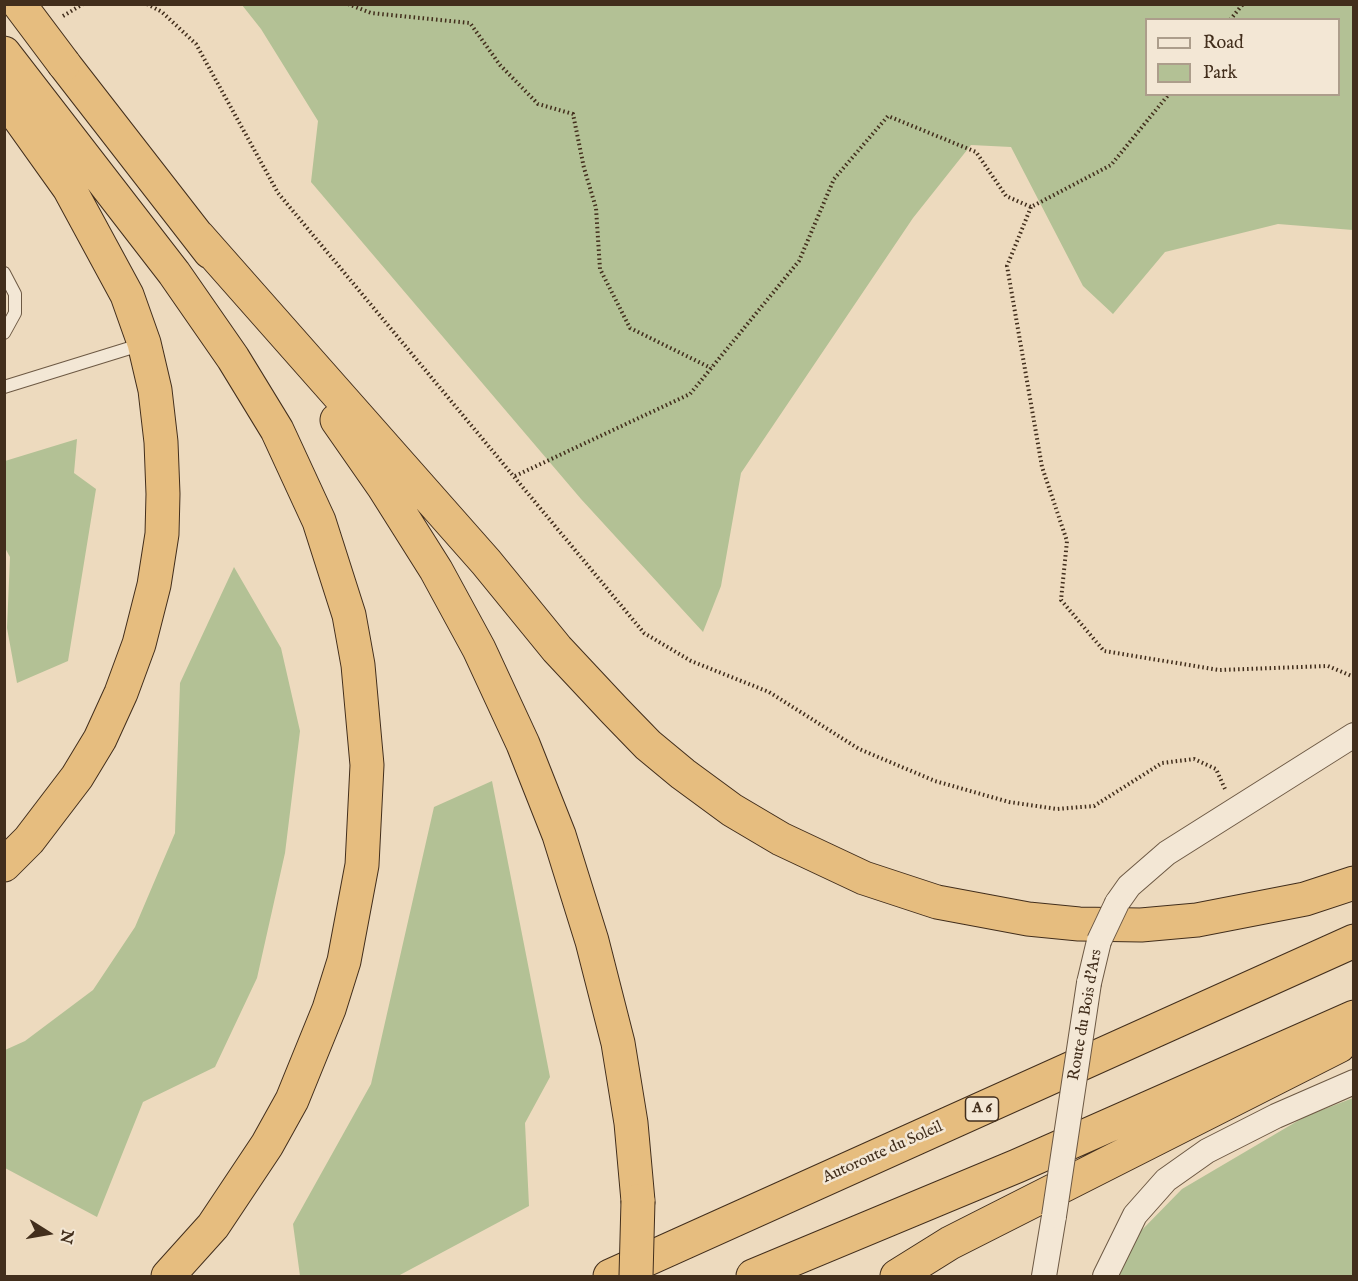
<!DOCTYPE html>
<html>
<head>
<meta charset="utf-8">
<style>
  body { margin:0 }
  #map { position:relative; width:1358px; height:1281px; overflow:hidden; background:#eddabe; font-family:"IM FELL English",serif }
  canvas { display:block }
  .frame { position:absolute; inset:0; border:6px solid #422e1c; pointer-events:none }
  .legend { position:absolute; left:1145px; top:18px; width:195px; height:78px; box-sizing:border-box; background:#f3e7d5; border:2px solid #ac9d8b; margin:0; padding:8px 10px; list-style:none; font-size:18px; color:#422e1c }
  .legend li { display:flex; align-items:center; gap:12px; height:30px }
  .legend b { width:30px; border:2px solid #ac9d8b }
  .north { position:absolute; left:18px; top:1203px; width:60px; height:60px; -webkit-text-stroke:4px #f3e7d5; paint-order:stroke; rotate:101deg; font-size:16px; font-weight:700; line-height:24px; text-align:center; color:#422e1c }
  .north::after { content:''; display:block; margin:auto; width:21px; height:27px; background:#422e1c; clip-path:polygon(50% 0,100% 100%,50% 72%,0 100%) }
</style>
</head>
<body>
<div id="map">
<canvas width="1358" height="1281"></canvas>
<div class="frame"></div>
<ul class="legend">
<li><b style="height:8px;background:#f3e7d5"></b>Road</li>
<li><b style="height:16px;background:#b3c195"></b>Park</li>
</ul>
<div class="north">N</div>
</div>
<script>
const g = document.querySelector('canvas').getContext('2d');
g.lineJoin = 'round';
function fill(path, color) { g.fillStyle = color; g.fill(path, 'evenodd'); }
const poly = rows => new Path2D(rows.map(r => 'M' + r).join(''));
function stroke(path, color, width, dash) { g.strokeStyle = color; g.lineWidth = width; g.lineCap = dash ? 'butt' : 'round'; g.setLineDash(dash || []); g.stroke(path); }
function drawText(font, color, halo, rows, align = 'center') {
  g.font = font + ' "IM FELL English",serif'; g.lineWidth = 5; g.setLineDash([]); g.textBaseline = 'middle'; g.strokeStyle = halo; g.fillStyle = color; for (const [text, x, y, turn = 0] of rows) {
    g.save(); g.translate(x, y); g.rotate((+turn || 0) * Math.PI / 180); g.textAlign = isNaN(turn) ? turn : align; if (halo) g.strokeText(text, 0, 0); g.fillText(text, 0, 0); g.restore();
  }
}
fill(poly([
  [242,5,1353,5,1353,230,1278,224,1165,252,1113,314,1083,286,1011,147,971,145,913,218,741,473,721,586,703,632,581,499,311,182,318,121,261,29],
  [1146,20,1338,20,1338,94,1146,94],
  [77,439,74,473,96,489,68,661,17,683,7,628,10,557,5,548,5,461],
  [234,567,281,648,300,731,285,853,257,978,215,1067,143,1102,97,1217,5,1168,5,1050,25,1041,93,990,135,927,175,833,180,683],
  [492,781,550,1077,525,1123,529,1206,398,1276,300,1276,293,1224,371,1084,434,807],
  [1353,1098,1353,1276,1117,1276,1135,1237,1182,1189,1306,1116]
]), '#b3c195');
const lane = poly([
  [4,273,15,294,15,313,4,333],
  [4,387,143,344]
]);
const street = poly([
  [1117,903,1129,886,1167,853,1354,735],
  [1089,983,1099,941],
  [1044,1276,1054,1216],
  [1105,1276,1135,1215,1166,1180,1207,1151,1276,1116,1354,1082]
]);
const highway = poly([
  [4,53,174,273,233,358,277,430,319,521,349,615,358,665,367,765,362,865,344,961,329,1009,292,1100,267,1145,213,1226,168,1276],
  [64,64,210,252],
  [4,97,69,188,127,295,144,343,155,390,161,442,163,494,162,534,154,585,139,644,121,693,100,739,77,777,29,840,4,865],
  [198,236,486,562,557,649,615,711,648,745,683,774,732,810,781,839,864,878,937,902,1028,919,1079,924,1141,925,1197,920,1305,899,1354,883],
  [337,420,383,486,436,570,479,649,523,744,559,835,592,941,618,1043,631,1123,638,1201],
  [610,1276,1354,941],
  [753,1276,1017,1166,1354,1017],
  [897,1276,950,1243,1339,1046]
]);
stroke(lane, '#6d5944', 14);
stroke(street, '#6d5944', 26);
stroke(highway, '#422e1c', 35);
stroke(poly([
  [147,4,162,12,196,44,278,193,644,633,691,661,769,692,859,749,935,781,1009,802,1057,809,1094,806,1162,763,1194,759,1216,769,1225,789],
  [348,4,371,13,470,23,500,65,538,104,573,114,584,168,596,208,600,269,630,328,711,368],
  [63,16,83,4],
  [1230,20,1243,4],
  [1031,207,1007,266,1042,467,1067,541,1061,600,1104,651,1219,670,1328,666,1354,677],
  [515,476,690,394,799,261,834,179,888,116,976,152,1006,196,1031,207,1111,165,1169,94]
]), '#422e1c', 4, [1.5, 3]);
stroke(lane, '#f3e7d5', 12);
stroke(street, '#f3e7d5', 24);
stroke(highway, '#e6bd7f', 33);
const streetBridge = poly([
  [1099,941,1117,903],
  [1054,1216,1089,983]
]);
const highwayBridge = poly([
  [19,4,64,64],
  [636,1276,638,1201]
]);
stroke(streetBridge, '#6d5944', 26, []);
stroke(highwayBridge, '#422e1c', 35, []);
stroke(streetBridge, '#f3e7d5', 24);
stroke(highwayBridge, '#e6bd7f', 33);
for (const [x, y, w] of [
  [982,1109,33]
]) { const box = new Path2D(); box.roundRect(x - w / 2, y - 12, w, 24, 4.5); g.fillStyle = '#f3e7d5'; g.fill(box); stroke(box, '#422e1c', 1.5); }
drawText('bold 15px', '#422e1c', null, [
  ["A 6",982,1109]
]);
drawText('16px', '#422e1c', '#f3e7d5', [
  ["Route du Bois d'Ars",1086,1015,-80],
  ["Autoroute du Soleil",883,1153,-24]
]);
</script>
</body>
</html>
